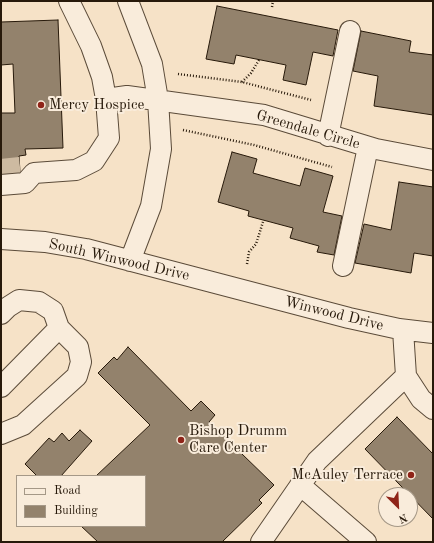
<!DOCTYPE html>
<html>
<head>
<meta charset="utf-8">
<style>
  body { margin:0 }
  #map { position:relative; width:434px; height:543px; overflow:hidden; background:#f6e2c7; font-family:"Old Standard TT",serif }
  canvas { display:block }
  .frame { position:absolute; inset:0; border:2px solid #27190a; pointer-events:none }
  .legend { position:absolute; left:16px; top:475px; width:130px; height:52px; box-sizing:border-box; background:#f9ecdb; border:1px solid #a59887; margin:0; padding:5px 7px; list-style:none; font-size:12px; color:#27190a }
  .legend li { display:flex; align-items:center; gap:8px; height:20px }
  .legend b { width:20px; border:1px solid #a59887 }
  .north { position:absolute; left:378px; top:487px; width:40px; height:40px; box-sizing:border-box; background:#f9ecdb; border:1px solid #a59887; border-radius:50%; rotate:156deg; font-size:11px; font-weight:700; line-height:16px; text-align:center; color:#27190a }
  .north::after { content:''; display:block; margin:auto; width:14px; height:18px; background:#8f2418; clip-path:polygon(50% 0,100% 100%,50% 72%,0 100%) }
</style>
</head>
<body>
<div id="map">
<canvas width="434" height="543"></canvas>
<div class="frame"></div>
<ul class="legend">
<li><b style="height:5px;background:#f9ecdb"></b>Road</li>
<li><b style="height:11px;background:#93826c"></b>Building</li>
</ul>
<div class="north">N</div>
</div>
<script>
const g = document.querySelector('canvas').getContext('2d');
g.lineJoin = 'round';
function fill(path, color) { g.fillStyle = color; g.fill(path, 'evenodd'); }
const poly = rows => new Path2D(rows.map(r => 'M' + r).join(''));
function stroke(path, color, width, dash) { g.strokeStyle = color; g.lineWidth = width; g.lineCap = dash ? 'butt' : 'round'; g.setLineDash(dash || []); g.stroke(path); }
function drawText(font, color, halo, rows, align = 'center') {
  g.font = font + ' "Old Standard TT",serif'; g.lineWidth = 4; g.setLineDash([]); g.textBaseline = 'middle'; g.strokeStyle = halo; g.fillStyle = color; for (const [text, x, y, turn = 0] of rows) {
    g.save(); g.translate(x, y); g.rotate((+turn || 0) * Math.PI / 180); g.textAlign = isNaN(turn) ? turn : align; if (halo) g.strokeText(text, 0, 0); g.fillText(text, 0, 0); g.restore();
  }
}
const building = poly([
  [217,6,338,30,333,56,313,52,306,85,283,80,286,65,236,55,234,64,206,59,217,6],
  [58,20,63,148,25,149,26,155,19,156,20,172,1,173,1,113,15,113,13,64,1,65,1,22,58,20],
  [361,31,411,41,409,52,433,55,433,115,374,106,378,76,353,71,361,31],
  [232,152,257,159,253,173,300,186,305,168,333,176,323,212,342,216,334,255,317,252,319,246,290,238,293,228,248,216,249,211,218,202,232,152],
  [399,182,433,187,433,256,414,253,411,273,355,263,364,224,391,230,399,182],
  [128,347,191,411,201,401,215,415,209,422,274,485,259,500,262,503,222,542,98,542,81,526,145,526,145,476,96,476,150,425,98,373,114,357,117,360,128,347],
  [397,417,433,454,433,519,365,449,397,417],
  [80,430,92,441,61,476,37,476,25,464,49,438,54,442,62,433,69,441,80,430]
]);
fill(building, '#93826c');
stroke(building, '#27190a', 1);
stroke(poly([
  [1,169,20,167]
]), '#cdbaa1', 20, [20, 10]);
const minor = poly([
  [128,1,152,64,158,100,161,149,151,206,130,261],
  [106,99,127,96,264,115,376,149,433,160],
  [328,136,350,31],
  [1,185,25,183,34,173,76,170,94,161,109,138,106,99,102,77,91,46,69,1],
  [1,239,45,242,86,249,349,318,399,329,433,333],
  [343,266,368,147],
  [1,314,8,307,19,300,39,302,53,311,59,328,1,387],
  [403,330,406,376,421,399,433,409],
  [1,434,23,425,77,376,81,362,78,347,59,328],
  [300,485,366,542],
  [261,542,317,461,406,376]
]);
stroke(minor, '#5b4b39', 22);
stroke(poly([
  [272,7,273,1],
  [178,74,242,82,311,100],
  [242,82,251,73,259,60],
  [183,130,254,145,332,167],
  [247,264,249,252,256,244,263,222]
]), '#27190a', 2.5, [1, 2]);
stroke(minor, '#f9ecdb', 20);
for (const [x, y, r, color] of [
  [41,105,4,"#8f2418"],
  [181,440,4,"#8f2418"],
  [411,475,4,"#8f2418"]
]) { const dot = new Path2D(); dot.arc(x, y, r, 0, 2 * Math.PI); g.fillStyle = color; g.fill(dot); stroke(dot, '#f9ecdb', 1.5); }
drawText('15px', '#27190a', '#f9ecdb', [
  ["Mercy Hospice",49,105],
  ["Bishop Drumm",189,431],
  ["Care Center",189,448],
  ["McAuley Terrace",403,475,"right"]
], 'left');
drawText('15px', '#27190a', '#f9ecdb', [
  ["Greendale Circle",308,130,16],
  ["South Winwood Drive",119,260,13],
  ["Winwood Drive",334,314,14]
]);
</script>
</body>
</html>
